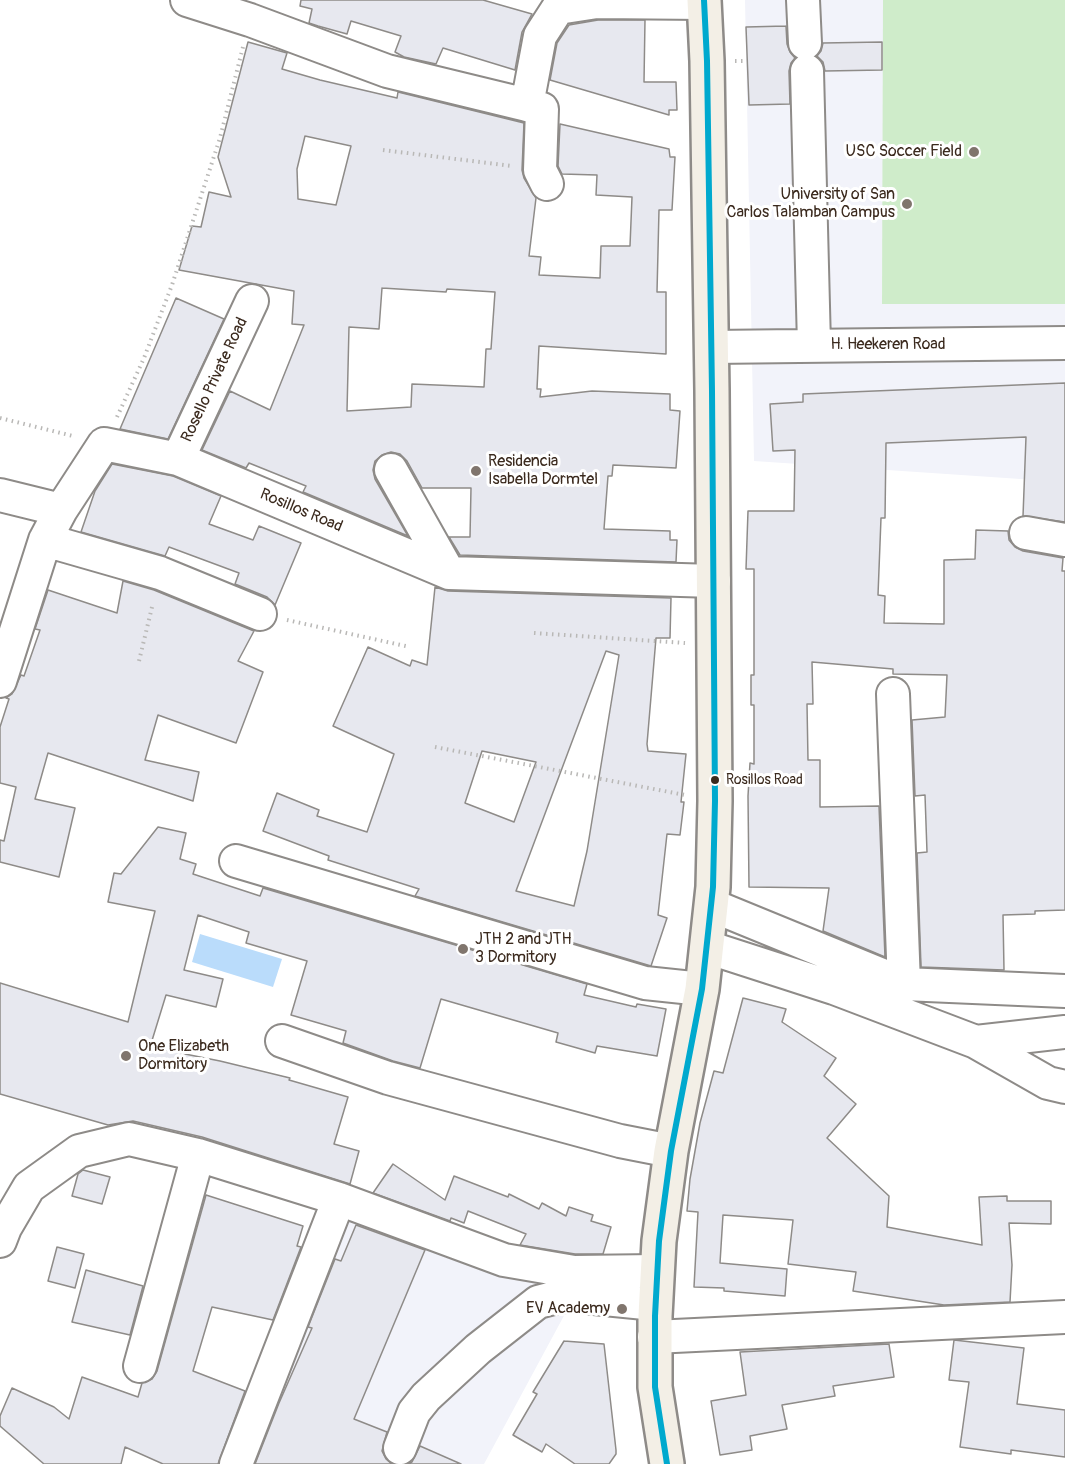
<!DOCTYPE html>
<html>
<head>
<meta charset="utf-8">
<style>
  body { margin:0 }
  canvas { display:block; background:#fff }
</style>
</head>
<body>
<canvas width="1065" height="1464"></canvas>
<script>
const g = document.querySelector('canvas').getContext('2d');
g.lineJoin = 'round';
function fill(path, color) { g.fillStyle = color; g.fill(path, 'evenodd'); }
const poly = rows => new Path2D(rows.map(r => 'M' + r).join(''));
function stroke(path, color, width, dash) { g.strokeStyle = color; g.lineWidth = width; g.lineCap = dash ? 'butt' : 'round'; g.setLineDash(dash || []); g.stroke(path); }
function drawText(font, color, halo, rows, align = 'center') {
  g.font = font + ' Pangolin,sans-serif'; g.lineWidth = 6; g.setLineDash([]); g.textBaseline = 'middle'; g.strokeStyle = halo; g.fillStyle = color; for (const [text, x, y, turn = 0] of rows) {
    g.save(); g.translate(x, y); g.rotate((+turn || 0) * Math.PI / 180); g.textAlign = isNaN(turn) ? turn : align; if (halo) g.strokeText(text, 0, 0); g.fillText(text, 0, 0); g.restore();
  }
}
fill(poly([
  [745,0,1065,0,1065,482,754,461],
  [350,1205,573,1299,484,1464,249,1464]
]), '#f2f3fa');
fill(poly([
  [883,0,1065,0,1065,304,882,304]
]), '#cfecca');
fill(poly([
  [200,934,282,959,273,987,192,962]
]), '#badcfb');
const building = poly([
  [301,0,483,0,532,14,522,32,515,70,443,48,436,64,404,57,395,52,401,36,351,21,347,34,318,26,309,23,312,9,300,6,301,0],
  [598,20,645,20,644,82,676,82,677,110,669,110,669,115,550,80,557,43,569,25,598,20],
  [786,26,787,44,790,52,795,58,791,63,789,71,790,104,749,105,746,27,786,26],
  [248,42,287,53,282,69,320,80,397,98,398,92,524,123,522,170,524,178,536,198,529,256,541,257,539,275,600,278,601,246,630,246,632,197,596,195,597,175,562,174,558,166,560,124,669,149,670,157,675,157,672,210,659,210,657,292,666,292,666,354,539,346,537,389,541,389,540,397,592,391,670,394,670,410,680,411,676,468,613,465,612,476,608,476,604,529,670,531,670,540,677,540,676,562,460,555,449,537,470,537,471,488,422,488,407,461,400,454,391,452,382,455,375,461,373,470,375,479,408,536,303,492,306,486,249,463,246,468,202,450,230,391,270,410,304,325,292,324,294,291,179,270,192,226,201,227,209,192,231,197,218,157,248,42],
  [305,136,351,146,336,205,298,199,297,169,305,136],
  [382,288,446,292,447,289,495,292,491,349,486,349,484,387,412,384,411,407,347,411,349,327,379,329,382,288],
  [882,42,882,70,825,71,823,62,817,56,821,51,823,43,882,42],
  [176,298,224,319,168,439,120,429,176,298],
  [1065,383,1065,522,1023,516,1026,437,886,443,885,518,881,518,878,595,885,596,884,623,944,624,944,560,975,559,976,530,1008,531,1009,540,1015,547,1023,551,1063,558,1062,571,1065,571,1065,910,1035,911,1035,914,1003,915,1004,970,921,967,917,853,927,852,925,795,915,796,912,720,945,717,947,675,893,674,893,669,812,662,813,704,807,704,808,760,820,760,820,807,879,806,885,957,823,931,829,888,749,887,748,796,750,763,754,764,754,705,751,705,751,675,754,675,754,569,746,569,748,511,794,511,795,450,773,451,770,404,803,402,803,394,1065,383],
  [112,464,173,476,221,496,209,524,253,540,259,526,301,543,275,605,267,597,235,584,239,573,169,547,165,556,81,532,95,491,112,464],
  [123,581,154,590,254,631,238,661,263,672,236,743,158,715,145,760,199,772,193,801,48,753,35,799,75,808,59,877,0,862,0,840,4,841,16,787,0,783,0,727,9,699,6,698,12,694,21,675,24,676,40,630,35,629,48,590,117,613,123,581],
  [435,587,448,591,671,598,670,638,656,638,647,744,648,751,686,754,681,802,684,802,680,835,667,834,658,915,667,918,651,966,415,896,419,889,328,860,329,856,263,831,277,793,319,810,317,816,367,832,394,754,333,726,368,647,410,666,412,660,427,665,435,587],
  [606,651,619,655,587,851,574,906,516,891,606,651],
  [482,751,536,762,514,822,465,803,482,751],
  [158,827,186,833,180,859,196,864,193,874,260,896,263,888,587,984,584,995,636,1007,637,1004,666,1009,657,1056,597,1046,595,1053,556,1042,558,1033,441,999,420,1068,393,1061,343,1043,346,1031,291,1015,307,961,246,943,249,932,198,915,184,970,223,979,216,1007,166,995,150,1047,220,1061,290,1078,289,1080,348,1097,334,1144,359,1151,350,1184,202,1137,133,1121,108,1125,0,1094,0,983,128,1022,155,911,108,902,114,873,121,874,158,827],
  [743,998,786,1009,782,1022,836,1058,824,1076,856,1104,827,1138,889,1196,887,1227,982,1245,979,1197,1007,1196,1007,1201,1051,1201,1051,1224,1009,1223,1012,1265,1010,1302,944,1305,853,1291,856,1272,788,1264,793,1220,723,1215,720,1263,787,1269,785,1296,724,1291,724,1288,694,1287,698,1212,687,1211,690,1179,700,1123,714,1071,723,1073,743,998],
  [393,1164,445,1200,454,1176,508,1197,509,1194,539,1209,542,1203,566,1216,569,1207,593,1215,591,1221,611,1227,603,1254,575,1254,520,1245,526,1234,468,1211,464,1223,451,1218,450,1221,373,1193,393,1164],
  [83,1170,110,1177,102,1204,72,1196,78,1174,83,1170],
  [206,1195,303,1226,297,1246,301,1247,273,1320,212,1307,193,1371,245,1391,218,1464,163,1464,125,1447,121,1464,44,1464,0,1426,0,1416,12,1388,54,1407,69,1419,82,1377,138,1397,142,1383,152,1379,157,1371,206,1195],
  [356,1225,425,1250,354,1419,387,1432,382,1451,386,1459,392,1464,255,1464,279,1403,312,1328,308,1327,335,1259,341,1261,356,1225],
  [57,1247,84,1254,75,1288,48,1281,57,1247],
  [86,1270,143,1286,130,1335,72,1322,86,1270],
  [954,1340,1024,1348,1017,1404,1065,1410,1065,1457,1011,1450,1011,1454,960,1447,969,1382,949,1380,954,1340],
  [564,1341,604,1344,616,1450,616,1454,609,1464,575,1464,546,1444,542,1452,513,1435,537,1394,533,1392,564,1341],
  [889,1344,894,1377,833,1386,835,1396,782,1405,787,1429,750,1436,752,1450,720,1455,711,1401,746,1395,740,1352,889,1344],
  [420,1446,461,1464,407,1464,412,1462,420,1446]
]);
fill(building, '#e7e8ef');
stroke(building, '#8e8b88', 1.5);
const minor = poly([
  [187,0,250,20,387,71,527,105],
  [803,0,805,43],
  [807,71,814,345],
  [547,184,540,170,542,109,527,105,540,36,558,8,597,2,704,3],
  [711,347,1065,343],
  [178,459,252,301],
  [391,470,449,573],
  [0,495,61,510],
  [1026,533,1065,540],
  [45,540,160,573,260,614],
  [0,681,45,540,61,510,104,444,178,459,449,573,714,581],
  [893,694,904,984],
  [236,861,645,983,702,989],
  [711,905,904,984,1065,991],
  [707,947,834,988,976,1042,1048,1083,1065,1087],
  [282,1041,388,1078,620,1141,671,1151],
  [976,1042,1065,1032],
  [0,1241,5,1228,29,1187,79,1151,129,1139,198,1155,339,1199,504,1260,574,1272,657,1271],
  [654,1337,1065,1317],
  [140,1366,198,1155],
  [400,1448,414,1412,426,1397,478,1349,538,1302,557,1297,574,1296,655,1304],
  [236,1464,339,1199]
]);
const major = poly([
  [667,1464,655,1387,655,1316,659,1241,671,1151,702,989,713,887,715,801,712,391,707,61,704,0]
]);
stroke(minor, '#8e8b88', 36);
stroke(major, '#8e8b88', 38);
stroke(poly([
  [735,61,747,61],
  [383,150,512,166],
  [117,417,144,358,172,285,220,138,243,47],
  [0,418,73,436],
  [287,620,410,647],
  [534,633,685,643],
  [139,661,153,603],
  [435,747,685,795]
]), '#b9b8b6', 4, [1.5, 4.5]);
stroke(minor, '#fff', 32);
stroke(major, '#f3efe6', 33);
stroke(poly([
  [667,1464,655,1387,655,1316,659,1241,671,1151,702,989,713,887,715,801,712,391,707,61,704,0]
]), '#00a9ce', 6);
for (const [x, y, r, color] of [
  [974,152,6,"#80756d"],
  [907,204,6,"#80756d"],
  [476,471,6,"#80756d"],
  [715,780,5,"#3b2a1e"],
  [463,949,6,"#80756d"],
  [126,1056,6,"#80756d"],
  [622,1309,6,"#80756d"]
]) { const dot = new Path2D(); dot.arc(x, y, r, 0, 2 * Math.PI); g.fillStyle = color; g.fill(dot); stroke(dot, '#fff', 2); }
drawText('14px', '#3b2a1e', '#fff', [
  ["Rosillos Road",726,780]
], 'left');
drawText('16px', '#3b2a1e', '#fff', [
  ["USC Soccer Field",962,152],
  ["University of San",895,195],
  ["Carlos Talamban Campus",895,213],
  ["Residencia",488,462,"left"],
  ["Isabella Dormtel",488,480,"left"],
  ["JTH 2 and JTH",475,940,"left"],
  ["3 Dormitory",475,958,"left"],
  ["One Elizabeth",138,1047,"left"],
  ["Dormitory",138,1065,"left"],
  ["EV Academy",610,1309]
], 'right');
drawText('16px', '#3b2a1e', '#fff', [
  ["H. Heekeren Road",888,345],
  ["Rosello Private Road",215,380,-65],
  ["Rosillos Road",301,511,23]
]);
</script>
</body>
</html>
